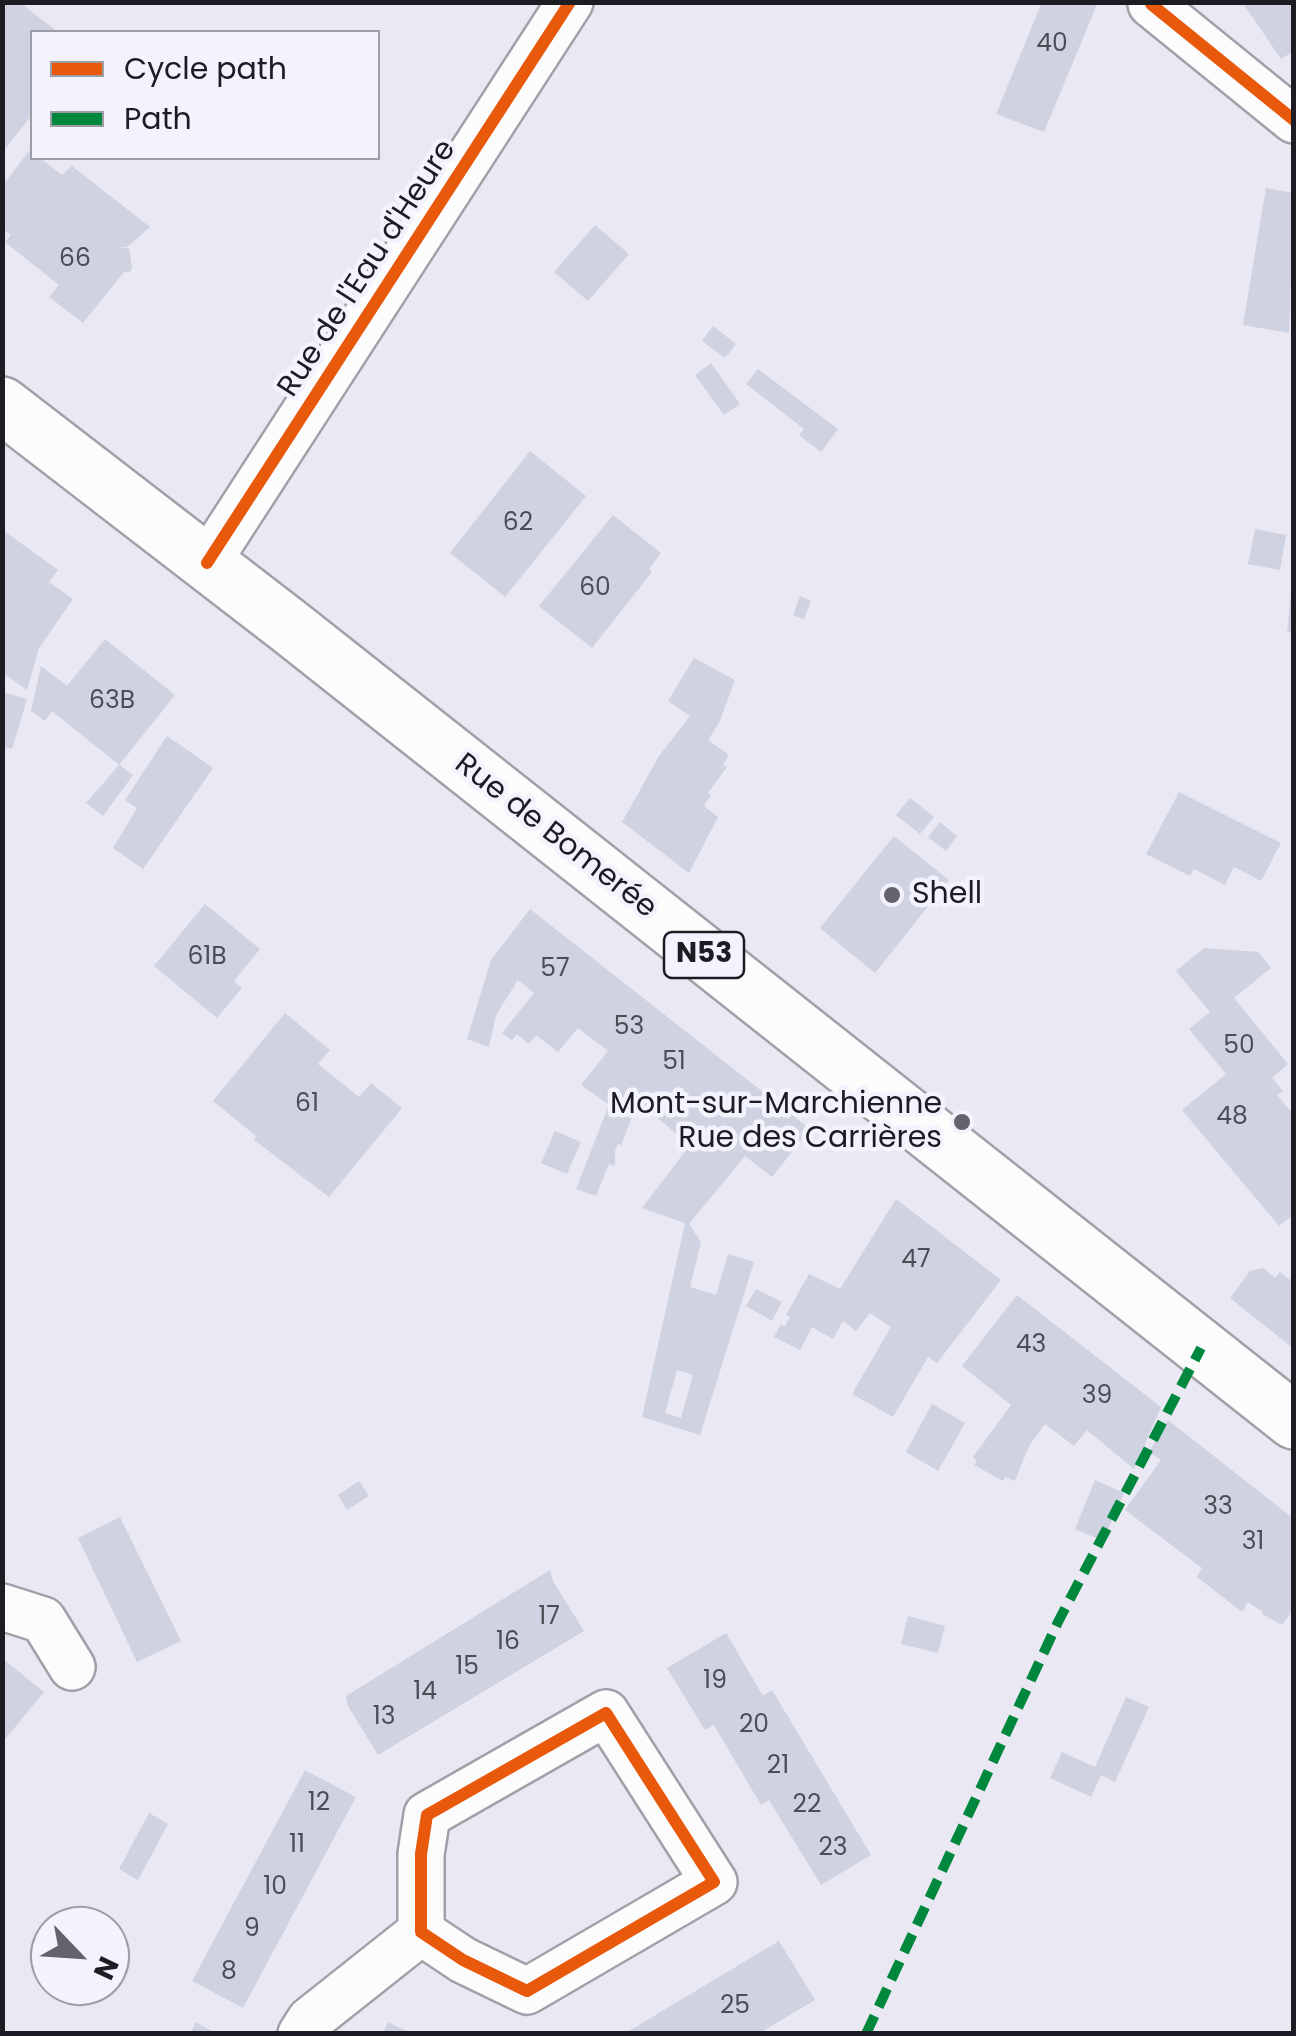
<!DOCTYPE html>
<html>
<head>
<meta charset="utf-8">
<style>
  body { margin:0 }
  #map { position:relative; width:1296px; height:2036px; overflow:hidden; background:#e9e8f3; font-family:Poppins,sans-serif }
  canvas { display:block }
  .frame { position:absolute; inset:0; border:5px solid #1d1c23; pointer-events:none }
  .legend { position:absolute; left:30px; top:30px; width:350px; height:130px; box-sizing:border-box; background:#f3f3fe; border:2px solid #9d9da6; margin:0; padding:12px 18px; list-style:none; font-size:30px; color:#1d1c23 }
  .legend li { display:flex; align-items:center; gap:20px; height:50px }
  .legend b { width:50px; border:2px solid #9d9da6 }
  .north { position:absolute; left:30px; top:1906px; width:100px; height:100px; box-sizing:border-box; background:#f3f3fe; border:2px solid #9d9da6; border-radius:50%; rotate:115deg; font-size:28px; font-weight:700; line-height:40px; text-align:center; color:#1d1c23 }
  .north::after { content:''; display:block; margin:auto; width:35px; height:45px; background:#64636c; clip-path:polygon(50% 0,100% 100%,50% 72%,0 100%) }
</style>
</head>
<body>
<div id="map">
<canvas width="1296" height="2036"></canvas>
<div class="frame"></div>
<ul class="legend">
<li><b style="height:12px;background:#e8590c"></b>Cycle path</li>
<li><b style="height:12px;background:#00873e"></b>Path</li>
</ul>
<div class="north">N</div>
</div>
<script>
const g = document.querySelector('canvas').getContext('2d');
g.lineJoin = 'round';
function fill(path, color) { g.fillStyle = color; g.fill(path, 'evenodd'); }
const poly = rows => new Path2D(rows.map(r => 'M' + r).join(''));
function stroke(path, color, width, dash) { g.strokeStyle = color; g.lineWidth = width; g.lineCap = dash ? 'butt' : 'round'; g.setLineDash(dash || []); g.stroke(path); }
function drawText(font, color, halo, rows, align = 'center') {
  g.font = font + ' Poppins,sans-serif'; g.lineWidth = 9; g.setLineDash([]); g.textBaseline = 'middle'; g.strokeStyle = halo; g.fillStyle = color; for (const [text, x, y, turn = 0] of rows) {
    g.save(); g.translate(x, y); g.rotate((+turn || 0) * Math.PI / 180); g.textAlign = isNaN(turn) ? turn : align; if (halo) g.strokeText(text, 0, 0); g.fillText(text, 0, 0); g.restore();
  }
}
fill(poly([
  [2,2,19,2,58,32,32,32,32,115,2,153],
  [1042,2,1098,2,1044,132,996,114],
  [1242,2,1294,2,1294,51,1281,59],
  [30,150,32,158,40,158,62,175,72,166,150,227,127,247,116,248,129,248,132,268,130,272,124,272,83,323,49,297,59,285,5,242,11,235,2,228,2,186],
  [1266,188,1294,193,1289,333,1243,325],
  [595,225,629,254,588,301,554,272],
  [713,326,736,344,725,358,702,341],
  [711,363,740,404,724,415,695,375],
  [758,369,838,429,821,452,799,435,804,429,746,384],
  [530,451,586,496,505,597,450,553],
  [613,515,661,553,649,569,652,572,592,648,539,606],
  [1255,529,1286,535,1280,570,1248,564],
  [4,531,58,570,49,582,73,599,39,648,27,690,2,672],
  [1291,594,1294,594,1294,633,1287,632],
  [800,596,811,601,804,619,793,615],
  [105,639,175,695,119,765,52,711,45,721,31,711,41,666,67,686],
  [694,658,735,680,719,723,708,740,729,755,723,765,727,767,708,793,711,795,704,806,718,817,689,873,622,822,659,756,690,716,668,701],
  [2,692,27,699,12,749,2,746],
  [167,736,213,768,143,869,113,848,137,808,125,800],
  [119,765,133,775,103,816,86,803],
  [1179,792,1281,843,1261,881,1234,867,1225,885,1194,869,1190,876,1146,854],
  [910,798,934,817,920,834,896,815],
  [940,822,957,836,946,851,928,837],
  [894,836,949,880,875,973,820,928],
  [205,904,260,949,234,981,242,988,217,1018,154,966],
  [530,909,810,1129,772,1177,745,1156,689,1224,701,1242,690,1287,716,1295,728,1254,754,1262,700,1435,642,1417,685,1223,642,1208,690,1145,638,1102,621,1145,618,1144,615,1151,615,1166,609,1164,596,1196,576,1189,609,1105,581,1085,608,1051,578,1028,558,1052,536,1035,529,1044,517,1034,512,1040,502,1033,534,993,518,980,496,1015,489,1047,467,1039,491,960],
  [677,1370,693,1375,681,1418,665,1413],
  [1204,948,1258,952,1271,968,1234,998,1288,1064,1272,1078,1283,1091,1277,1095,1294,1115,1294,1214,1279,1226,1182,1110,1226,1074,1189,1029,1210,1012,1176,971],
  [285,1013,330,1050,318,1064,359,1097,371,1083,402,1108,329,1197,254,1140,256,1136,213,1101],
  [555,1131,581,1142,567,1174,541,1163],
  [896,1199,1001,1280,937,1363,928,1357,893,1417,852,1394,891,1327,870,1313,856,1331,843,1321,833,1339,812,1327,800,1350,774,1337,781,1324,785,1326,790,1317,786,1315,809,1274,840,1289],
  [1263,1268,1275,1278,1280,1272,1294,1283,1294,1349,1230,1298,1250,1271],
  [756,1289,782,1302,772,1321,746,1306],
  [1017,1295,1161,1407,1134,1469,1087,1430,1074,1446,1045,1424,1029,1446,1015,1481,1005,1477,1003,1481,974,1465,977,1461,973,1457,1011,1405,962,1366],
  [932,1404,965,1423,938,1471,906,1452],
  [1168,1420,1294,1519,1294,1609,1282,1625,1262,1614,1263,1612,1248,1602,1242,1612,1197,1577,1202,1568,1125,1510,1161,1460,1149,1452],
  [1095,1480,1124,1493,1103,1541,1075,1529],
  [359,1481,369,1496,347,1510,338,1495],
  [120,1517,181,1641,137,1662,78,1538],
  [550,1570,553,1581,584,1631,378,1755,348,1706,346,1696],
  [908,1616,945,1626,938,1653,901,1644],
  [726,1633,763,1696,772,1690,871,1855,821,1885,769,1800,761,1805,714,1725,705,1730,667,1668],
  [2,1658,44,1692,2,1743],
  [1126,1697,1149,1707,1115,1782,1101,1775,1091,1797,1050,1778,1062,1752,1095,1767],
  [305,1770,356,1797,243,2008,192,1981],
  [149,1813,168,1824,138,1880,119,1869],
  [96,1912,114,1923,113,1926,88,1926],
  [779,1941,815,2000,758,2034,624,2034],
  [196,2022,217,2034,190,2034],
  [388,2022,413,2034,383,2034]
]), '#cfd2e0');
const street = poly([
  [1151,4,1294,120],
  [207,563,570,2],
  [2,1607,43,1620,72,1667],
  [606,1713,714,1882,527,1991,463,1960,421,1932,421,1854,427,1815,606,1713],
  [301,2034,310,2020,421,1932]
]);
const primary = poly([
  [2,405,290,627,1294,1421]
]);
stroke(street, '#a1a0a8', 50);
stroke(primary, '#a1a0a8', 60);
stroke(street, '#fcfcfd', 45);
stroke(primary, '#fcfcfd', 55);
stroke(poly([
  [866,2034,1058,1622,1201,1348]
]), '#00873e', 10, [20, 10]);
stroke(poly([
  [1151,4,1294,120],
  [207,563,570,2],
  [606,1713,714,1882,527,1991,463,1960,421,1932,421,1854,427,1815,606,1713]
]), '#e8590c', 12);
for (const [x, y, r, color] of [
  [892,895,10,"#64636c"],
  [962,1122,10,"#64636c"]
]) { const dot = new Path2D(); dot.arc(x, y, r, 0, 2 * Math.PI); g.fillStyle = color; g.fill(dot); stroke(dot, '#f3f3fe', 4); }
drawText('25px', '#4c4c55', null, [
  ["40",1052,45],
  ["66",75,260],
  ["62",518,524],
  ["60",595,589],
  ["63B",112,702],
  ["61B",207,958],
  ["57",555,970],
  ["53",629,1028],
  ["50",1239,1047],
  ["51",674,1063],
  ["61",307,1105],
  ["48",1232,1118],
  ["47",916,1261],
  ["43",1031,1346],
  ["39",1097,1397],
  ["33",1218,1508],
  ["31",1253,1543],
  ["17",549,1618],
  ["16",508,1643],
  ["15",467,1668],
  ["19",715,1682],
  ["14",425,1693],
  ["13",384,1718],
  ["20",754,1726],
  ["21",778,1767],
  ["12",319,1804],
  ["22",807,1806],
  ["11",297,1846],
  ["23",833,1849],
  ["10",275,1888],
  ["9",252,1930],
  ["8",229,1973],
  ["25",735,2007]
]);
for (const [x, y, w] of [
  [704,955,80]
]) { const box = new Path2D(); box.roundRect(x - w / 2, y - 23, w, 46, 8); g.fillStyle = '#f3f3fe'; g.fill(box); stroke(box, '#1d1c23', 2.5); }
drawText('bold 28px', '#1d1c23', null, [
  ["N53",704,955]
]);
drawText('30px', '#1d1c23', '#f3f3fe', [
  ["Rue de l'Eau d'Heure",368,269,-57],
  ["Rue de Bomerée",555,837,38]
]);
drawText('30px', '#1d1c23', '#f3f3fe', [
  ["Shell",912,895],
  ["Mont-sur-Marchienne",942,1105,"right"],
  ["Rue des Carrières",942,1139,"right"]
], 'left');
</script>
</body>
</html>
